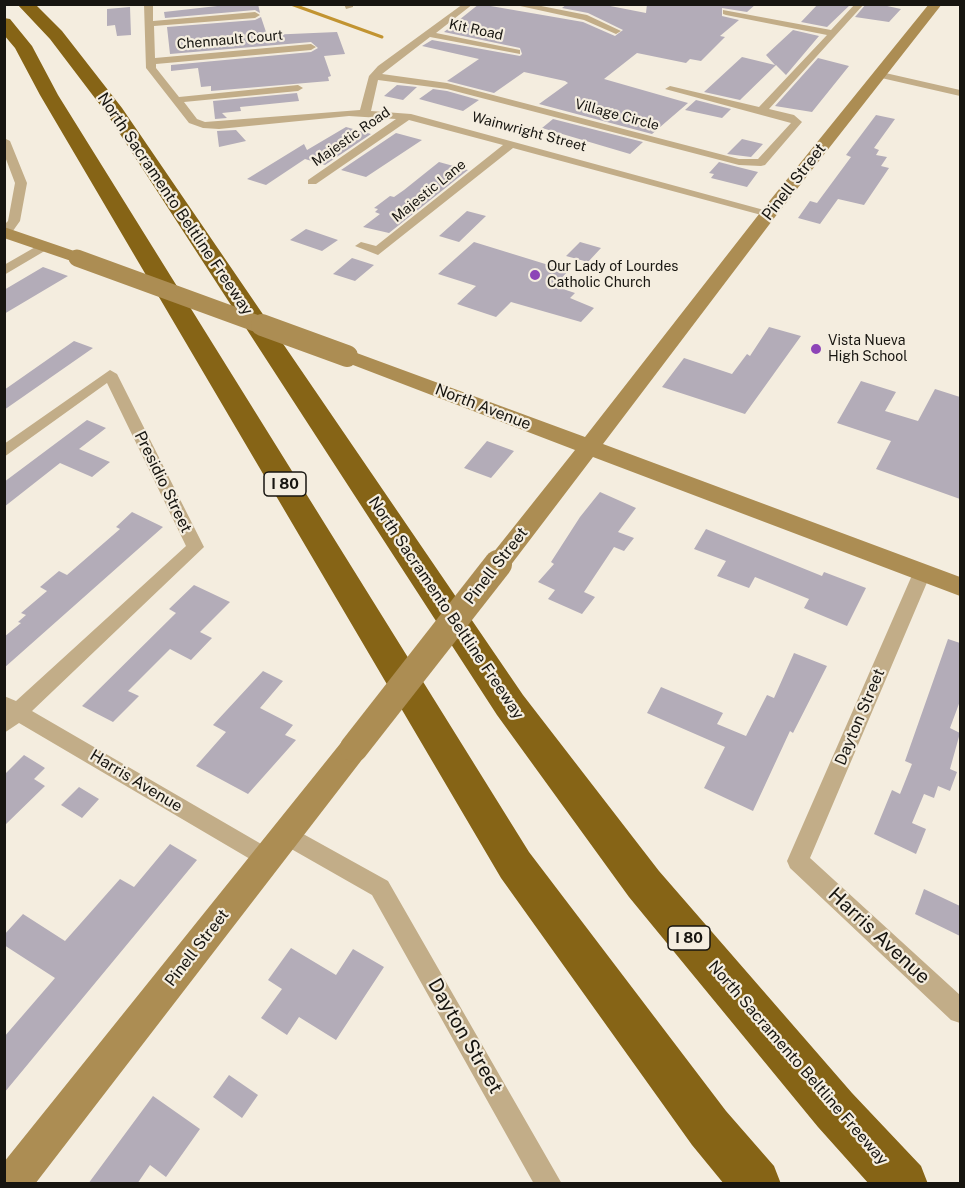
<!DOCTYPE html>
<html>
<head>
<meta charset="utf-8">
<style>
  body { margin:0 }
  #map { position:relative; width:965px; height:1188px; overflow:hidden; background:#f4eddf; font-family:"Public Sans",sans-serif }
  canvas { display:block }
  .frame { position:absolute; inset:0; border:6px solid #171510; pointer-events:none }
</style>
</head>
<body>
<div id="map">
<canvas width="965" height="1188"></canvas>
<div class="frame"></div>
</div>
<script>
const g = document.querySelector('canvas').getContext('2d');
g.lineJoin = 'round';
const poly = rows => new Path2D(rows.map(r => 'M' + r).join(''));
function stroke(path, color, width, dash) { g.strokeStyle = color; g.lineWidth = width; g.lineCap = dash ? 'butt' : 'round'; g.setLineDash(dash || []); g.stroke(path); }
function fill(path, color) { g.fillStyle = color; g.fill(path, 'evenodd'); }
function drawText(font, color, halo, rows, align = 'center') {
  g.font = font + ' "Public Sans",sans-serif'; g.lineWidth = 4.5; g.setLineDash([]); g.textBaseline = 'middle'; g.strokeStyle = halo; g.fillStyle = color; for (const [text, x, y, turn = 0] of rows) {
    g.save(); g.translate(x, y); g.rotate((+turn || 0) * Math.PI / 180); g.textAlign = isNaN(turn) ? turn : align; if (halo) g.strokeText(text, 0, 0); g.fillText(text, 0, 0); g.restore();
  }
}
stroke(poly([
  [89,4,105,4],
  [291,4,382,37]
]), '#c29431', 3);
fill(poly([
  [235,4,258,4,260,13,255,10,165,18,164,12],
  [479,4,583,22,615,36,623,30,588,13,562,8,567,4,600,4,646,13,647,4,756,4,747,12,722,8,722,16,739,20,720,36,725,37,701,61,690,59,686,63,637,53,604,79,688,103,652,134,539,104,568,83,565,81,524,72,494,93,447,81,479,59,422,46,432,40,520,56,522,54,520,48,444,32],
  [818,4,851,4,827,27,801,22],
  [866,4,878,4,901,9,889,22,855,17],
  [130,7,131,35,117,36,115,25,107,26,107,9],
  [261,17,267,35,337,32,345,54,324,56,331,76,328,77,329,81,211,91,211,86,201,87,198,68,171,71,171,65,311,52,318,48,311,42,170,54,167,27,255,20],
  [793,30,819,36,786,75,776,65,740,100,704,92,742,57,775,65,766,55],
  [818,58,849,66,812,112,775,106],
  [397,85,417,87,403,100,384,96],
  [433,89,447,91,479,100,463,111,419,99],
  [297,93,299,101,240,107,241,111,222,113,227,118,215,119,213,101],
  [696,100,731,109,722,118,685,110],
  [876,115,895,119,874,148,879,150,876,155,887,157,881,166,889,168,864,205,838,199,820,224,798,218,810,201,817,203,851,157,846,155],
  [553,119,643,142,630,154,542,128],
  [346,127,371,134,325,165,305,159,266,185,247,179,304,144,307,150],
  [236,130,246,141,219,147,217,131],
  [396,133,422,140,366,177,341,170],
  [742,139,763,144,751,157,727,154],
  [439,162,468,170,389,233,363,227,380,214,375,212,378,209,374,208,390,196,394,197,404,190],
  [719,162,738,167,758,172,747,187,711,178,714,174,709,173],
  [467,211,486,216,459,242,439,236],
  [306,229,338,240,322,251,290,240],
  [474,242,568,271,554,286,575,293,570,298,594,308,581,322,511,302,496,317,457,304,476,286,438,274],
  [580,242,601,248,588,262,566,256],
  [352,258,374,265,355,281,333,274],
  [43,267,68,276,4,314,4,290],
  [769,327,801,336,745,414,662,387,684,358,732,374,747,354,750,356],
  [74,341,93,348,4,410,4,390],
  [861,381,896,392,885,411,918,421,935,389,960,397,960,499,876,469,891,441,837,423],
  [87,420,106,428,79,449,110,462,92,477,60,463,4,507,4,482],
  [487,441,514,451,491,478,464,468],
  [600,492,636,508,618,532,634,538,624,551,614,547,584,592,595,597,582,614,548,599,555,590,538,582,554,564,551,562,580,517],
  [132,512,163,527,4,668,4,637,21,623,18,622,26,615,21,613,47,591,40,587,59,571,67,575,120,529,116,527],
  [706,529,822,576,824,572,866,588,847,626,804,608,809,599,755,577,749,588,717,576,726,561,694,549],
  [194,585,230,602,200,632,212,638,191,660,170,649,128,691,139,696,113,722,82,706,176,613,169,609],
  [948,639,960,643,960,701,950,728,960,733,950,769,957,772,950,791,938,786,934,798,924,794,912,823,926,829,916,854,874,834,892,790,900,794,912,764,905,761],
  [794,653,827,666,793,733,790,731,753,811,704,788,725,747,647,713,661,687,723,713,717,724,746,736,767,695,774,698],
  [263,671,283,681,260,708,293,725,285,735,296,740,248,794,196,766,226,732,213,725],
  [24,755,45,768,34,779,45,786,4,826,4,775],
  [79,787,99,799,82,818,61,805],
  [170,844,197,860,4,1093,4,1037,55,978,4,945,4,935,23,914,65,941,120,879,134,887],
  [924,889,960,906,960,936,915,914],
  [291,948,336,975,353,949,384,967,336,1040,299,1017,287,1035,261,1018,282,989,268,980],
  [229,1075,258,1095,242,1118,213,1097],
  [153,1096,200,1129,166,1177,150,1165,137,1184,88,1184]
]), '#b3acb8');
fill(poly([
  [144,4,153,4,153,21,255,12,260,15,255,18,154,26,155,58,311,44,316,47,311,50,156,64,156,68,179,97,298,85,303,88,298,91,184,102,197,119,205,122,360,110,369,76,378,66,463,4,473,4,436,33,520,50,520,54,430,37,382,74,447,83,739,159,758,159,791,123,665,89,670,86,759,107,827,35,726,15,723,14,723,10,831,30,855,4,864,4,769,109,794,115,802,122,765,165,761,166,739,165,447,89,378,80,371,111,411,114,775,213,765,216,513,148,378,255,355,246,361,242,376,246,503,145,409,120,316,184,308,184,308,180,396,119,349,116,219,129,203,128,189,123,146,68,144,4],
  [344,4,353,4,353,7,346,9,344,4],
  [511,4,531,4,587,15,621,31,616,34,584,20,511,4],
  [881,72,960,90,960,96,877,77,877,73,881,72],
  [4,138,10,141,27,183,20,221,10,235,6,236,4,225,8,221,15,183,4,154,4,138],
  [44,242,48,243,48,249,4,275,4,265,44,242],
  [110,370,117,374,204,547,32,711,275,852,278,859,275,866,267,869,19,723,4,733,4,696,16,701,186,546,107,383,4,457,4,444,110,370],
  [922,567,928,568,931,573,810,858,960,995,960,1023,951,1020,790,868,787,861,913,573,916,568,922,567],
  [287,825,388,881,562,1184,534,1184,372,895,279,842,276,835,279,828,287,825]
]), '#c2ad88');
fill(poly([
  [929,4,942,4,775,217,603,444,960,577,960,596,593,457,507,570,498,573,489,570,486,564,489,558,575,450,340,360,337,356,340,352,354,352,585,437,763,209,929,4],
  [4,227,83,254,86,258,77,263,4,238,4,227],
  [354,736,364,739,368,748,364,757,35,1184,4,1184,4,1162,344,739,354,736]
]), '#ac8d53');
fill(poly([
  [17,4,35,4,62,31,122,108,523,695,659,871,852,1093,921,1166,928,1184,869,1184,818,1127,629,897,497,715,107,114,50,39,17,4],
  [4,18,10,19,32,46,58,95,529,852,726,1111,774,1166,781,1184,724,1184,692,1145,501,878,40,95,15,48,4,35,4,18]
]), '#866416');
stroke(poly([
  [77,258,266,327]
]), '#ac8d53', 17);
stroke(poly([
  [262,325,347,356]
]), '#ac8d53', 22);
stroke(poly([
  [354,748,498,564]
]), '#ac8d53', 28);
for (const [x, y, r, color] of [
  [535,275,6,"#8d44b7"],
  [816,349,6,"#8d44b7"]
]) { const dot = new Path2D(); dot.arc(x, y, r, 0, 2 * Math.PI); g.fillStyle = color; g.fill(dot); stroke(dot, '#f4eddf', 2); }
drawText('14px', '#171510', '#f4eddf', [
  ["Kit Road",476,30,12],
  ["Chennault Court",230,40,-5],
  ["Village Circle",617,115,15],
  ["Wainwright Street",529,132,15],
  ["Majestic Road",351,137,-35],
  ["Majestic Lane",429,191,-39]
]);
drawText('14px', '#171510', '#f4eddf', [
  ["Our Lady of Lourdes",547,267],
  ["Catholic Church",547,283],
  ["Vista Nueva",828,341],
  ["High School",828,357]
], 'left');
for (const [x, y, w] of [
  [285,484,42],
  [689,938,42]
]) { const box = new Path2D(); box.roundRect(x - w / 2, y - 12, w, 24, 4.5); g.fillStyle = '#f4eddf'; g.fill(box); stroke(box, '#171510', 1.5); }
drawText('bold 15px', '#171510', null, [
  ["I 80",285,484],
  ["I 80",689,938]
]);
drawText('16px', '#171510', '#f4eddf', [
  ["Pinell Street",794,182,-52],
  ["North Sacramento Beltline Freeway",175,204,56],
  ["North Avenue",483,407,21],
  ["Presidio Street",163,482,64],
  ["Pinell Street",496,566,-52],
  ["North Sacramento Beltline Freeway",446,608,56],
  ["Dayton Street",860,717,-67],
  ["Harris Avenue",136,781,31],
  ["Pinell Street",197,948,-52],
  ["North Sacramento Beltline Freeway",798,1063,49]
]);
drawText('20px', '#171510', '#f4eddf', [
  ["Harris Avenue",879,936,43],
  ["Dayton Street",465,1036,60]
]);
</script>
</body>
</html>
